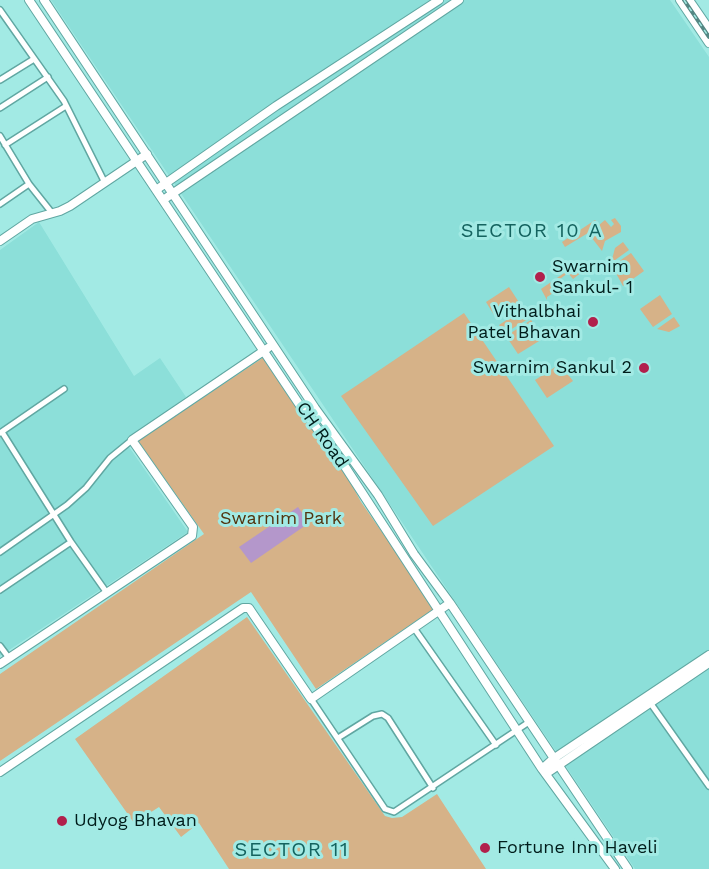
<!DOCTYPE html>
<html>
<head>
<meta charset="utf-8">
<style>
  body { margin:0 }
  canvas { display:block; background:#a2eae4 }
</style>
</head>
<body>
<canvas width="709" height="869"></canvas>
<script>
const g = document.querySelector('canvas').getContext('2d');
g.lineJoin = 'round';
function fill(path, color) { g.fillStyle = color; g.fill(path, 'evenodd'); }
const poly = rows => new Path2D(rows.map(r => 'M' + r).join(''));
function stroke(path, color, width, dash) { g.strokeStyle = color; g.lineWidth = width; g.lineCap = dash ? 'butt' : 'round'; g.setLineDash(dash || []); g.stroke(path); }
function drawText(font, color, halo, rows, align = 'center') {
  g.font = font + ' "Work Sans",sans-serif'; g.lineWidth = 6; g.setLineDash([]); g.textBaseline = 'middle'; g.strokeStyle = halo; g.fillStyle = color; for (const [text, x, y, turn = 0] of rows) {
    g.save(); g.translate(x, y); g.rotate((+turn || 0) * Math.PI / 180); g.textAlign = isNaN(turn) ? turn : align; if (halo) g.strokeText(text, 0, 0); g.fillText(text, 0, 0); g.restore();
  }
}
fill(poly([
  [51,0,670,0,709,57,709,869,635,869],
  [39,222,134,376,160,358,186,397,127,444,188,532,0,656,0,250]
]), '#8cdfd9');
fill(poly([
  [615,218,621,226,621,232,605,241,602,251,588,233,565,247,562,242,595,220,599,225,605,220,611,227,614,224,611,220],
  [623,242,629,250,611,263,615,248],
  [631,253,644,271,623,286,612,266],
  [580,262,587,273,584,275,582,272,573,279,568,273,560,279,564,286,547,297,547,300,541,289],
  [509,287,522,307,516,304,510,305,494,315,486,302],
  [660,295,672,314,653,327,640,309],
  [464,313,554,446,433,526,341,396],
  [514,315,528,319,505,333,499,325],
  [674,317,680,326,669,332,657,329],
  [531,320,544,338,518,354,506,336],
  [264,357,345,472,361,502,435,608,316,689,251,592,0,761,0,674,204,534,138,441],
  [560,364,573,381,547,398,535,380],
  [247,617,385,816,392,818,402,817,437,794,486,869,229,869,199,823,181,837,159,807,134,823,75,739]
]), '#d6b288');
fill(poly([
  [298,507,309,523,251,563,239,547]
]), '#b497cb');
const street = poly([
  [0,10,64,101,105,183],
  [0,80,34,59],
  [0,108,48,77],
  [0,136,29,184,52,213],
  [5,145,66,106],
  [0,204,29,184],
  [2,432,71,542,107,593],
  [0,433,64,389],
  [0,552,67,505,86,488,110,458,132,440],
  [0,590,71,542],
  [414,628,496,745],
  [0,646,9,658],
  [311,699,385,809,394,812,529,722],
  [649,701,709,786],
  [338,738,373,716,382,714,388,718,433,788]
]);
const secondary = poly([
  [29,0,301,407,342,462,542,769,615,869],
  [44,0,315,408,378,495,414,554,450,603,628,869],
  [680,0,709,43],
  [689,0,709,29],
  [156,190,276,106,439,0],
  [163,200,459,0],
  [0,241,32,219,60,211,70,206,147,154],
  [0,664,192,536,193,527,132,440,268,348],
  [542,769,553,759,709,655],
  [0,772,243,608,249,608,253,614,311,699,450,603],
  [547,773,709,663]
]);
stroke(street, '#60a7a2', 8);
stroke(secondary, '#60a7a2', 10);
stroke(street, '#fff', 5);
stroke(secondary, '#fff', 8);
const rail = poly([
  [684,0,709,37]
]);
stroke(rail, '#548783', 4);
stroke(rail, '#a2eae4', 1.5, [4.5]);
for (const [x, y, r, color] of [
  [540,277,6,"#b1204c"],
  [593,322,6,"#b1204c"],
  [644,368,6,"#b1204c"],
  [62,821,6,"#b1204c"],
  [485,848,6,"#b1204c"]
]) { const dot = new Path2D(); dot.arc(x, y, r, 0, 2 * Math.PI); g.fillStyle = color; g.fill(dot); stroke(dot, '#a2eae4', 2); }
drawText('18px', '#001d1b', '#a2eae4', [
  ["Swarnim",552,267],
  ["Sankul- 1",552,288],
  ["Vithalbhai",581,312,"right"],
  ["Patel Bhavan",581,333,"right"],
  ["Swarnim Sankul 2",632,368,"right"],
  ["Udyog Bhavan",74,821],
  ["Fortune Inn Haveli",497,848]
], 'left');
drawText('18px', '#001d1b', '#a2eae4', [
  ["CH Road",322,435,55]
]);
drawText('18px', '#51340e', '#a2eae4', [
  ["Swarnim Park",281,519]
]);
g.letterSpacing = '1.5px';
drawText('20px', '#14635f', '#a2eae4', [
  ["SECTOR 10 A",532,231],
  ["SECTOR 11",292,850]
]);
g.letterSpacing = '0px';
</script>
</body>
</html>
